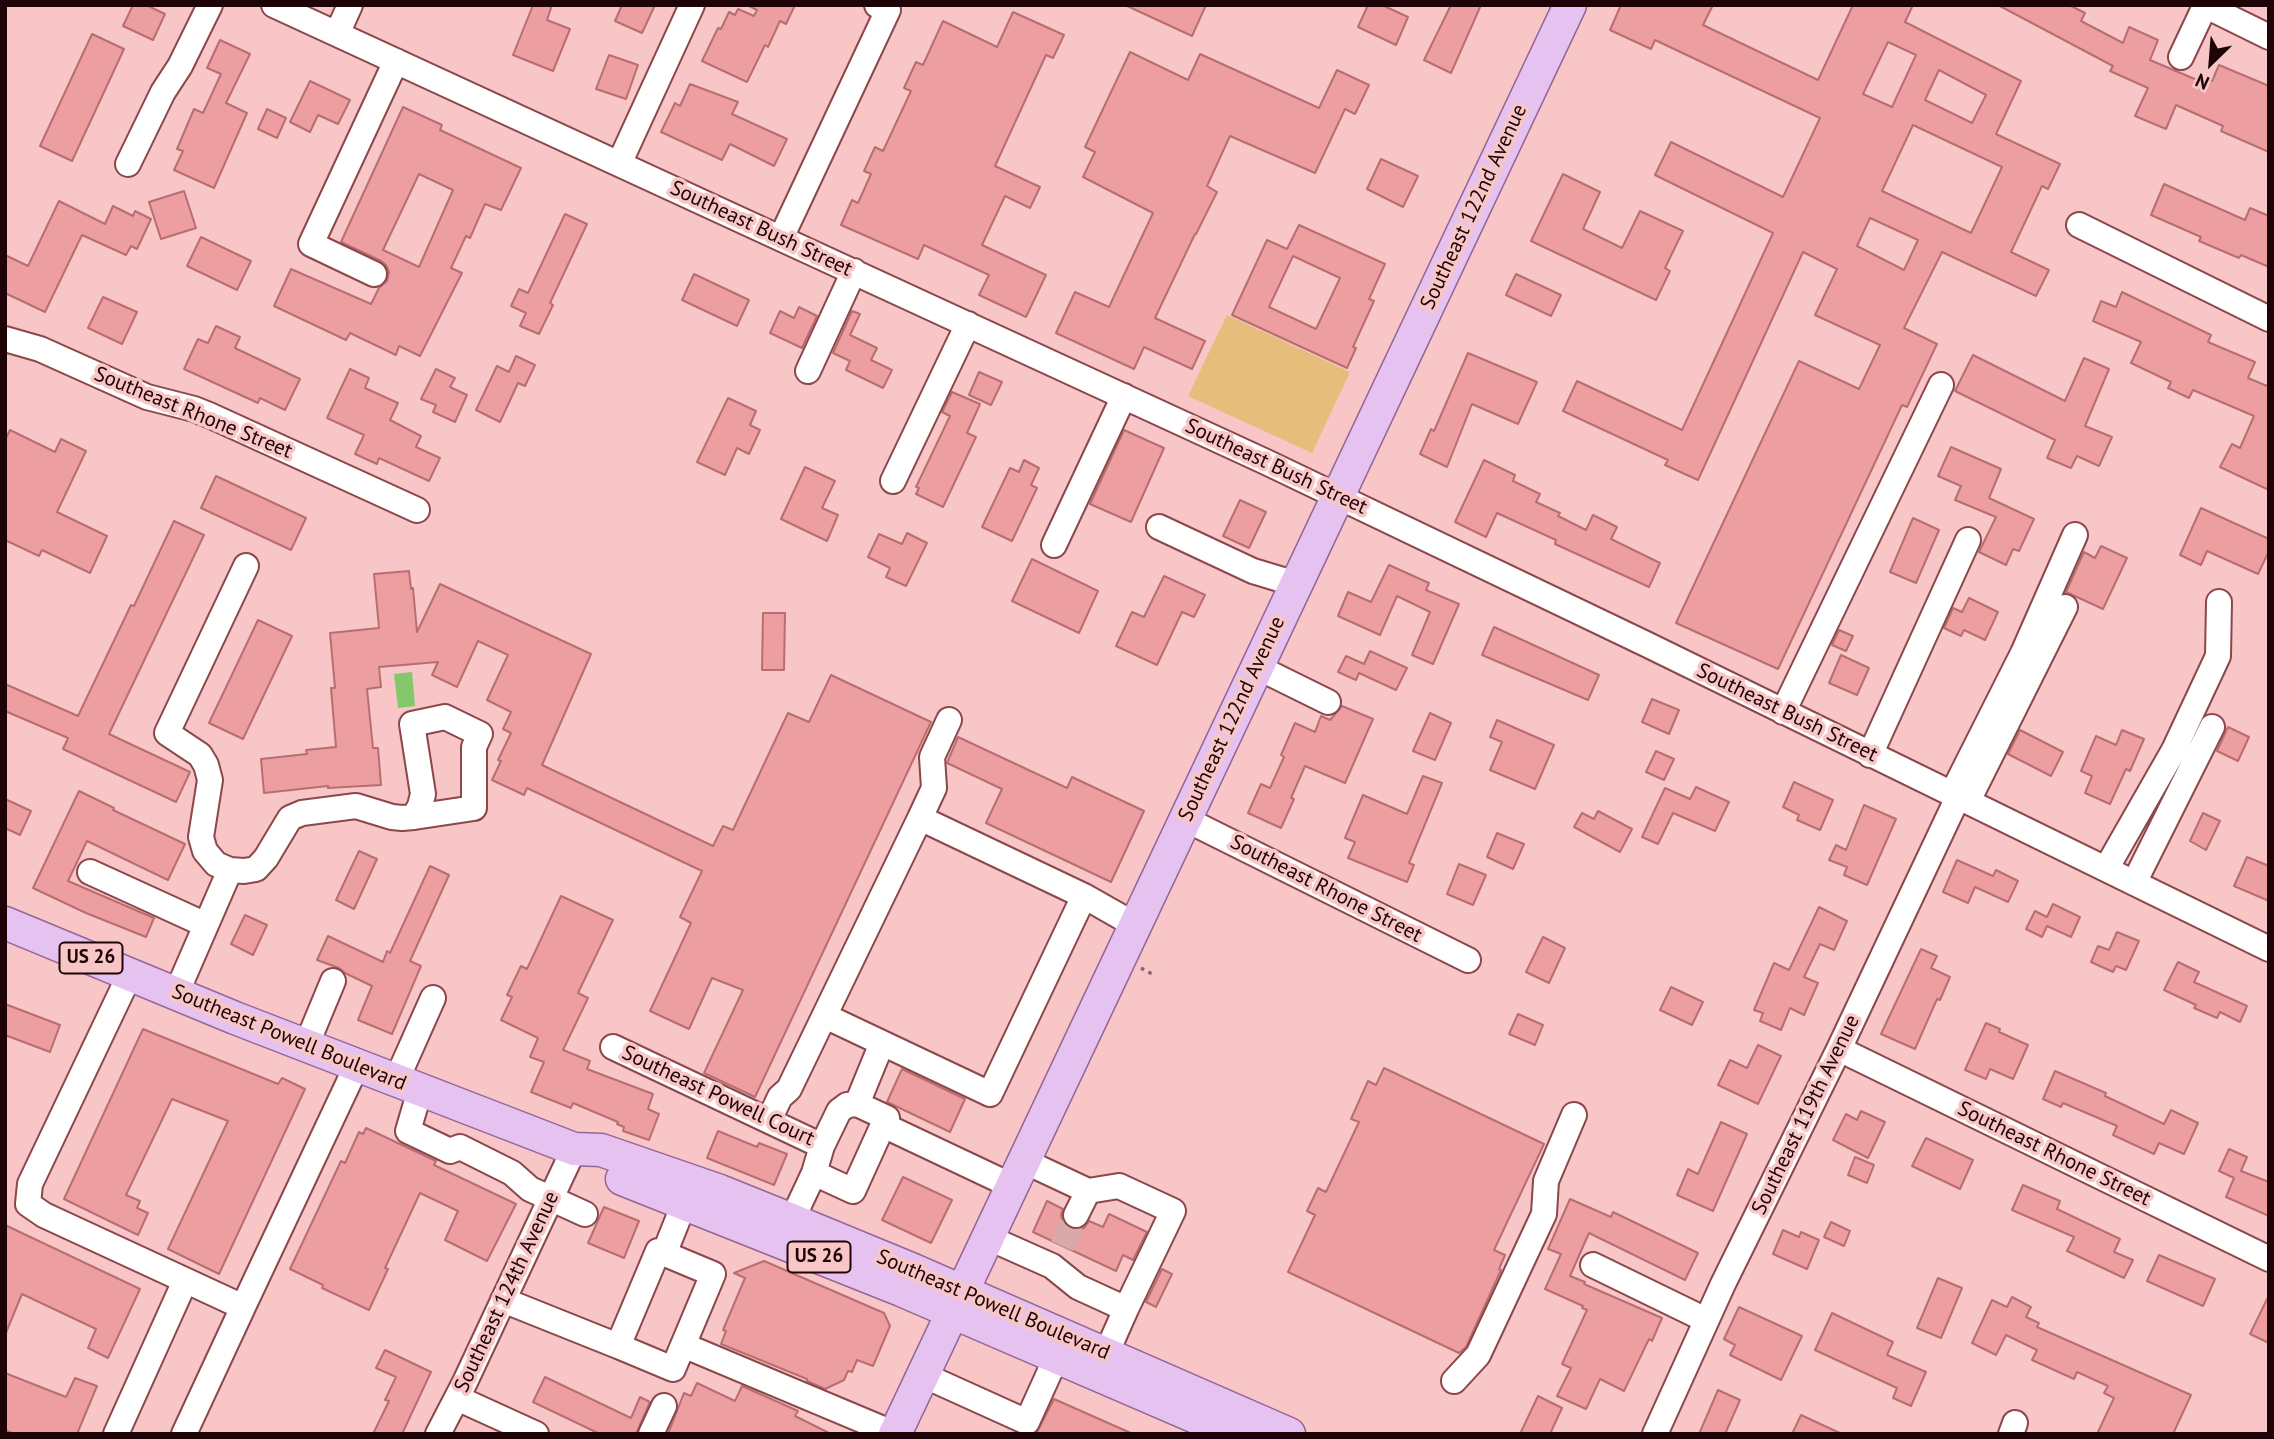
<!DOCTYPE html>
<html>
<head>
<meta charset="utf-8">
<style>
  body { margin:0 }
  #map { position:relative; width:2274px; height:1439px; overflow:hidden; background:#f8c6c6; font-family:"PT Sans",sans-serif }
  canvas { display:block }
  .frame { position:absolute; inset:0; border:7px solid #1e0406; pointer-events:none }
  .north { position:absolute; left:2176px; top:28px; width:70px; height:70px; -webkit-text-stroke:5px #f8c6c6; paint-order:stroke; rotate:205deg; font-size:19px; font-weight:700; line-height:28px; text-align:center; color:#1e0406 }
  .north::after { content:''; display:block; margin:auto; width:24px; height:32px; background:#1e0406; clip-path:polygon(50% 0,100% 100%,50% 72%,0 100%) }
</style>
</head>
<body>
<div id="map">
<canvas width="2274" height="1439"></canvas>
<div class="frame"></div>
<div class="north">N</div>
</div>
<script>
const g = document.querySelector('canvas').getContext('2d');
g.lineJoin = 'round';
function fill(path, color) { g.fillStyle = color; g.fill(path, 'evenodd'); }
const poly = rows => new Path2D(rows.map(r => 'M' + r).join(''));
function stroke(path, color, width, dash) { g.strokeStyle = color; g.lineWidth = width; g.lineCap = dash ? 'butt' : 'round'; g.setLineDash(dash || []); g.stroke(path); }
function drawText(font, color, halo, rows, align = 'center') {
  g.font = font + ' "PT Sans",sans-serif'; g.lineWidth = 7; g.setLineDash([]); g.textBaseline = 'middle'; g.strokeStyle = halo; g.fillStyle = color; for (const [text, x, y, turn = 0] of rows) {
    g.save(); g.translate(x, y); g.rotate((+turn || 0) * Math.PI / 180); g.textAlign = isNaN(turn) ? turn : align; if (halo) g.strokeText(text, 0, 0); g.fillText(text, 0, 0); g.restore();
  }
}
fill(poly([
  [1227,315,1350,372,1312,453,1188,396]
]), '#e6bd7b');
fill(poly([
  [412,672,415,706,398,708,394,674]
]), '#83c86a');
const building = poly([
  [133,5,146,5,165,14,153,40,123,26,133,5],
  [533,5,552,5,547,20,570,29,553,71,513,55,533,5],
  [622,5,655,5,642,33,615,21,622,5],
  [747,5,795,5,786,24,780,21,768,47,765,45,747,82,702,61,718,28,721,29,729,12,735,15,738,9,754,16,757,10,747,5],
  [1125,5,1206,5,1192,36,1125,5],
  [1368,5,1382,5,1408,17,1396,45,1358,27,1368,5],
  [1451,5,1481,5,1451,73,1424,60,1451,5],
  [1621,5,1713,5,1703,25,1818,80,1853,5,1913,5,1905,22,2021,81,1996,134,2060,164,2048,189,2042,186,2011,252,2049,270,2036,296,1942,252,1904,328,1937,344,1907,407,1902,405,1778,669,1676,623,1799,361,1859,389,1880,345,1815,315,1837,269,1803,252,1698,480,1665,465,1668,460,1563,411,1577,381,1682,430,1773,233,1655,175,1671,142,1783,197,1820,118,1655,40,1651,49,1610,30,1621,5],
  [1888,42,1916,55,1892,107,1863,94,1888,42],
  [1939,70,1986,95,1972,123,1925,100,1939,70],
  [1913,125,2002,167,1971,233,1882,191,1913,125],
  [1870,218,1918,240,1904,270,1857,246,1870,218],
  [1998,5,2069,5,2085,13,2081,21,2123,43,2129,27,2158,40,2150,60,2197,80,2199,76,2212,81,2219,65,2269,86,2269,152,2221,131,2223,126,2176,105,2166,129,2135,116,2148,88,2110,71,2113,66,1998,5],
  [1013,12,1064,35,1053,58,1046,55,995,166,1040,187,1030,208,1005,196,982,245,1046,275,1026,317,979,295,989,275,924,245,918,259,841,225,852,200,858,203,871,174,864,171,875,147,883,151,911,91,904,88,916,62,923,65,943,21,997,47,1013,12],
  [92,34,124,49,72,161,40,146,92,34],
  [220,40,250,54,226,103,247,113,214,188,174,170,183,151,177,149,194,109,203,113,221,74,207,68,220,40],
  [1130,52,1188,80,1200,54,1319,108,1337,70,1369,85,1355,114,1345,109,1315,173,1230,136,1207,186,1217,192,1196,234,1195,234,1155,318,1205,341,1192,369,1144,347,1134,369,1056,333,1075,292,1109,307,1153,213,1083,177,1095,152,1085,147,1130,52],
  [609,55,638,65,626,99,596,89,609,55],
  [310,81,350,100,338,124,318,115,310,132,290,122,310,81],
  [690,84,738,102,732,114,787,139,774,166,730,144,722,160,661,132,675,103,680,106,690,84],
  [403,107,442,125,440,130,521,168,501,210,485,204,470,238,466,236,451,268,462,273,420,356,399,346,396,355,350,333,346,340,274,306,291,269,371,304,379,288,387,281,389,272,386,265,381,261,341,242,403,107],
  [419,174,453,190,419,267,383,250,419,174],
  [267,109,286,118,277,138,258,129,267,109],
  [1381,159,1418,176,1403,207,1367,189,1381,159],
  [1563,174,1600,192,1583,229,1622,248,1640,211,1683,231,1665,268,1670,271,1656,300,1531,241,1563,174],
  [2164,184,2245,220,2250,208,2269,216,2269,267,2241,255,2239,258,2199,241,2201,237,2151,215,2164,184],
  [184,191,196,228,161,239,149,202,184,191],
  [59,201,105,224,113,206,133,216,135,211,151,219,137,249,131,246,126,255,82,235,45,312,5,293,5,255,28,266,59,201],
  [565,214,587,224,550,303,553,305,539,334,520,326,526,313,511,306,519,289,528,293,565,214],
  [1299,225,1385,264,1369,299,1374,301,1353,347,1356,348,1347,368,1232,315,1267,240,1287,249,1299,225],
  [1293,256,1340,278,1316,329,1269,307,1293,256],
  [201,237,251,261,237,290,187,266,201,237],
  [694,274,749,300,737,326,682,300,694,274],
  [1516,274,1561,295,1551,316,1506,295,1516,274],
  [2122,292,2211,335,2208,342,2255,362,2248,378,2267,386,2269,382,2269,490,2220,467,2232,444,2240,448,2254,416,2193,390,2189,398,2168,388,2171,382,2131,363,2141,342,2093,321,2101,301,2116,307,2122,292],
  [103,297,137,312,122,344,88,328,103,297],
  [799,307,817,316,802,348,770,333,780,311,794,318,799,307],
  [852,311,860,314,850,335,877,348,871,360,892,370,883,388,846,370,850,361,833,353,852,311],
  [216,326,240,337,235,348,300,379,285,410,260,398,258,403,184,369,198,339,208,343,216,326],
  [1468,353,1537,382,1518,424,1472,404,1447,467,1420,454,1431,429,1434,431,1468,353],
  [1973,355,2065,401,2084,358,2109,369,2085,426,2112,437,2099,466,2077,456,2071,468,2047,458,2055,440,1955,391,1973,355],
  [516,356,535,365,525,386,518,383,500,422,476,410,497,366,509,372,516,356],
  [350,369,369,378,365,388,398,403,390,420,421,436,416,447,440,458,429,481,379,458,377,464,355,454,364,435,327,418,350,369],
  [436,369,455,378,450,387,467,395,455,422,433,412,436,405,421,399,436,369],
  [979,372,1002,382,991,405,969,395,979,372],
  [952,392,980,404,967,433,976,437,943,507,916,494,919,488,916,487,950,416,942,412,952,392],
  [728,398,756,411,750,425,760,430,749,454,737,448,725,475,697,462,728,398],
  [10,430,55,452,61,439,86,451,57,512,107,536,90,573,42,550,39,556,5,540,5,440,10,430],
  [1124,430,1164,448,1131,522,1090,504,1124,430],
  [1951,447,2001,469,1989,498,2034,519,2019,551,2013,549,2006,565,1979,552,1996,517,1955,500,1961,486,1938,476,1951,447],
  [1024,460,1039,468,1031,485,1037,488,1012,541,982,527,1010,468,1019,472,1024,460],
  [1484,460,1515,475,1513,481,1540,494,1536,502,1560,513,1558,516,1586,530,1593,515,1617,527,1611,539,1660,563,1649,587,1555,544,1556,540,1497,513,1486,537,1455,522,1484,460],
  [805,467,835,481,822,508,838,515,827,541,781,519,805,467],
  [216,476,306,518,291,550,201,508,216,476],
  [1240,500,1266,512,1249,548,1223,536,1240,500],
  [2201,508,2269,539,2269,551,2258,574,2207,551,2201,565,2180,555,2201,508],
  [1913,518,1939,530,1916,583,1890,572,1913,518],
  [174,521,204,535,109,734,190,772,176,802,63,749,68,738,5,711,5,684,78,716,131,605,134,606,174,521],
  [907,533,927,543,906,586,886,577,890,568,868,557,879,534,902,544,907,533],
  [2101,546,2127,558,2103,609,2066,592,2084,552,2095,558,2101,546],
  [1032,559,1098,591,1079,633,1012,601,1032,559],
  [1389,565,1429,583,1426,590,1459,604,1433,664,1412,655,1430,612,1397,596,1380,635,1338,616,1348,592,1371,602,1389,565],
  [409,571,411,589,413,588,417,632,440,584,591,654,542,765,713,846,723,826,733,830,788,713,809,722,831,675,931,722,755,1097,704,1073,743,990,712,978,689,1029,650,1011,691,923,680,917,702,871,527,788,524,795,492,780,501,761,498,760,511,733,503,729,511,712,487,700,508,655,478,641,457,687,432,675,438,662,379,667,381,687,367,689,373,748,378,748,381,785,328,788,328,786,264,793,261,759,307,754,306,750,336,747,331,688,335,688,330,633,379,628,374,574,409,571],
  [1164,576,1205,595,1194,617,1182,612,1157,665,1116,646,1132,612,1144,617,1164,576],
  [1969,598,1998,612,1985,640,1964,630,1961,636,1944,628,1953,608,1962,612,1969,598],
  [763,613,785,613,784,670,762,670,763,613],
  [258,620,292,636,243,739,209,723,258,620],
  [1494,627,1599,675,1588,700,1482,655,1494,627],
  [1839,630,1853,636,1846,651,1832,645,1839,630],
  [1370,651,1407,668,1396,690,1359,673,1356,680,1338,672,1346,656,1364,664,1370,651],
  [1841,655,1869,668,1857,695,1829,683,1841,655],
  [1652,699,1679,710,1669,734,1642,722,1652,699],
  [1342,706,1373,719,1345,783,1305,766,1291,798,1294,799,1281,828,1248,813,1261,784,1270,788,1284,757,1281,755,1295,723,1315,732,1321,716,1330,720,1342,706],
  [1430,713,1451,723,1435,760,1413,751,1430,713],
  [1497,720,1554,745,1535,789,1490,770,1502,742,1490,737,1497,720],
  [2228,727,2249,737,2238,761,2217,751,2228,727],
  [2020,730,2063,752,2051,776,2008,754,2020,730],
  [2122,730,2144,739,2130,771,2126,769,2110,804,2085,793,2092,776,2081,771,2096,736,2116,745,2122,730],
  [958,737,1067,788,1072,777,1144,811,1111,882,986,823,1002,789,947,763,958,737],
  [1656,751,1674,759,1664,780,1646,772,1656,751],
  [1423,776,1442,783,1409,863,1414,865,1407,882,1348,858,1355,842,1345,838,1363,795,1407,814,1423,776],
  [1794,782,1833,800,1820,830,1797,820,1799,815,1783,807,1794,782],
  [1696,787,1729,802,1715,831,1673,813,1658,844,1642,837,1665,788,1690,799,1696,787],
  [79,791,114,808,113,810,185,844,168,880,87,841,68,881,154,918,146,937,86,913,33,888,79,791],
  [5,799,31,811,20,835,5,828,5,799],
  [1864,805,1896,819,1867,885,1844,875,1847,867,1829,860,1836,845,1846,850,1864,805],
  [1598,811,1632,829,1620,852,1574,827,1582,813,1594,819,1598,811],
  [2203,813,2220,821,2206,850,2190,841,2203,813],
  [1497,833,1524,844,1513,869,1487,857,1497,833],
  [359,851,377,859,354,909,336,900,359,851],
  [2247,857,2269,866,2269,901,2234,886,2247,857],
  [1957,860,1993,876,1996,870,2018,881,2008,902,1975,887,1968,903,1943,892,1957,860],
  [1459,864,1486,875,1473,905,1447,894,1459,864],
  [430,866,449,875,410,961,421,966,392,1034,358,1020,372,986,345,973,339,968,317,960,328,936,383,962,387,951,390,953,430,866],
  [561,896,613,920,578,993,588,998,563,1050,590,1061,587,1069,653,1094,648,1109,659,1114,649,1140,623,1131,624,1127,617,1124,618,1122,573,1103,571,1108,531,1092,544,1062,530,1057,538,1038,501,1020,512,997,507,995,521,966,527,969,561,896],
  [2053,904,2080,917,2071,937,2047,926,2042,937,2026,929,2035,911,2047,917,2053,904],
  [1819,907,1847,921,1834,950,1820,944,1804,977,1818,983,1804,1015,1790,1008,1781,1030,1760,1021,1763,1013,1754,1010,1774,963,1789,970,1819,907],
  [245,915,267,925,253,955,231,944,245,915],
  [2117,932,2139,941,2126,970,2116,966,2113,972,2091,962,2098,946,2109,950,2117,932],
  [1543,937,1565,948,1549,983,1526,972,1543,937],
  [1921,949,1937,956,1931,968,1950,977,1940,1000,1937,999,1915,1049,1881,1034,1921,949],
  [2178,962,2199,972,2194,982,2247,1006,2240,1022,2220,1012,2217,1018,2194,1008,2196,1005,2164,990,2178,962],
  [1671,987,1703,1002,1692,1025,1660,1010,1671,987],
  [5,1004,60,1025,50,1052,5,1035,5,1004],
  [1518,1014,1543,1025,1535,1045,1509,1034,1518,1014],
  [1986,1023,2000,1029,1999,1032,2028,1045,2013,1079,1990,1069,1986,1079,1965,1070,1986,1023],
  [143,1029,278,1084,282,1078,305,1089,219,1274,168,1249,228,1121,172,1099,126,1195,140,1201,137,1208,148,1213,138,1235,64,1199,143,1029],
  [1758,1045,1781,1056,1758,1104,1718,1085,1730,1060,1747,1068,1758,1045],
  [1384,1068,1544,1144,1494,1250,1505,1255,1499,1269,1501,1270,1466,1347,1459,1353,1288,1272,1315,1215,1307,1211,1318,1188,1326,1192,1359,1122,1351,1119,1368,1081,1376,1085,1384,1068],
  [902,1069,965,1099,950,1132,887,1102,902,1069],
  [2055,1071,2106,1093,2105,1096,2164,1124,2171,1110,2198,1123,2184,1154,2159,1143,2154,1154,2113,1135,2117,1126,2063,1103,2061,1107,2043,1099,2055,1071],
  [1861,1111,1885,1122,1868,1158,1833,1140,1846,1114,1857,1120,1861,1111],
  [1721,1122,1747,1134,1713,1211,1677,1195,1688,1169,1698,1174,1721,1122],
  [366,1128,436,1161,434,1165,516,1204,487,1261,445,1240,458,1211,420,1193,385,1268,388,1269,369,1310,322,1288,323,1285,290,1269,341,1161,345,1163,359,1132,363,1134,366,1128],
  [718,1131,757,1147,759,1143,787,1154,774,1185,707,1158,718,1131],
  [1926,1138,1973,1160,1960,1189,1912,1166,1926,1138],
  [2229,1149,2247,1157,2241,1171,2269,1182,2269,1216,2226,1197,2234,1178,2219,1171,2229,1149],
  [1855,1157,1874,1165,1867,1183,1848,1175,1855,1157],
  [903,1177,952,1200,931,1243,882,1220,903,1177],
  [2023,1185,2060,1201,2057,1209,2120,1239,2114,1252,2133,1260,2124,1278,2067,1251,2074,1237,2012,1210,2023,1185],
  [1570,1199,1611,1217,1613,1212,1698,1253,1685,1280,1589,1233,1570,1276,1585,1282,1584,1284,1662,1318,1652,1341,1649,1339,1624,1391,1600,1379,1586,1409,1557,1396,1571,1368,1562,1364,1587,1310,1582,1308,1583,1306,1545,1289,1561,1254,1548,1249,1570,1199],
  [1047,1201,1063,1209,1061,1215,1063,1223,1070,1229,1078,1230,1084,1228,1089,1221,1103,1227,1109,1214,1147,1232,1133,1260,1123,1255,1116,1271,1033,1232,1047,1201],
  [604,1207,639,1221,624,1258,588,1243,604,1207],
  [1831,1222,1850,1231,1844,1246,1824,1237,1831,1222],
  [5,1225,140,1289,108,1358,88,1348,96,1329,22,1294,5,1335,5,1225],
  [1783,1230,1799,1237,1801,1232,1819,1240,1807,1269,1773,1254,1783,1230],
  [2159,1255,2215,1279,2203,1306,2147,1281,2159,1255],
  [764,1261,884,1313,890,1326,873,1366,857,1360,852,1372,848,1371,844,1380,825,1389,807,1381,807,1379,721,1344,726,1331,723,1330,745,1278,734,1273,764,1261],
  [1162,1269,1172,1274,1156,1307,1146,1302,1162,1269],
  [1938,1278,1962,1288,1941,1338,1917,1328,1938,1278],
  [2269,1295,2269,1343,2250,1334,2269,1295],
  [2012,1297,2031,1307,2026,1317,2039,1323,2037,1327,2191,1395,2173,1434,2097,1434,2114,1398,2104,1393,2108,1386,2077,1372,2074,1379,2032,1360,2037,1350,2006,1335,1996,1355,1972,1343,1992,1300,2007,1307,2012,1297],
  [1739,1307,1802,1336,1781,1380,1730,1355,1735,1345,1724,1339,1739,1307],
  [1832,1313,1893,1342,1887,1355,1926,1372,1911,1406,1893,1398,1897,1388,1815,1350,1832,1313],
  [385,1350,431,1372,402,1434,373,1434,389,1401,385,1400,396,1377,376,1368,385,1350],
  [5,1373,66,1397,75,1378,97,1386,77,1434,14,1434,5,1430,5,1373],
  [545,1377,631,1418,640,1397,650,1402,636,1434,600,1434,533,1402,545,1377],
  [697,1383,735,1401,742,1386,798,1411,795,1416,831,1434,668,1434,684,1393,691,1396,697,1383],
  [1718,1390,1740,1400,1725,1434,1699,1434,1718,1390],
  [1538,1396,1562,1408,1550,1434,1520,1434,1538,1396],
  [1054,1399,1133,1434,1036,1434,1054,1399],
  [1801,1415,1842,1434,1792,1434,1801,1415]
]);
fill(building, '#ed9ea0');
stroke(building, '#b86e71', 2);
stroke(poly([
  [1062,1246,1076,1215]
]), '#d7a9a9', 24, [24, 12]);
const minor = poly([
  [274,5,1266,462,1646,644,2269,949],
  [2204,5,2269,37],
  [337,34,350,5],
  [2181,57,2205,6],
  [128,164,163,92,180,66,210,5],
  [619,164,692,5],
  [2079,225,2269,319],
  [781,238,888,10,877,5],
  [374,274,311,244,396,61],
  [5,339,40,349,147,397,194,409,209,415,417,510],
  [808,371,854,271],
  [893,481,968,324],
  [1159,527,1253,571,1296,584],
  [1054,545,1124,396],
  [246,566,167,733,200,755,206,765,210,780,201,837,205,851,216,864,230,870,244,871,256,869,266,858,290,818,302,813,356,806,392,817,402,818,414,817,474,808,474,747,480,734,445,717,412,724,423,794,420,806,414,817],
  [1257,667,1328,702],
  [1783,712,1941,385],
  [1870,755,1968,540],
  [1952,794,2023,653,2075,535],
  [1968,801,2065,607],
  [920,818,934,788,932,757,949,720],
  [1185,819,1468,960],
  [2106,869,2174,750,2218,656,2219,602],
  [90,872,206,925],
  [2134,883,2212,727],
  [130,974,30,1184,28,1204,44,1215,243,1307,357,1065],
  [176,994,230,870],
  [825,1016,990,1094,1084,896],
  [306,1046,333,981],
  [613,1047,822,1146],
  [1839,1049,2269,1259],
  [396,1081,433,998],
  [420,1090,408,1131,450,1151,460,1147,512,1173,530,1189,585,1214],
  [857,1104,882,1043],
  [769,1120,780,1097,789,1089,920,818,1084,896,1135,925],
  [1024,1161,1088,1191,1119,1186,1173,1211,1126,1309,1106,1354],
  [814,1173,853,1191,883,1125],
  [1076,1215,1088,1191],
  [792,1220,814,1173,822,1146,839,1111,847,1105,857,1104,887,1118,883,1125,1012,1186],
  [989,1238,1052,1266,1078,1287,1126,1309],
  [658,1251,713,1274,673,1369,618,1346,658,1251],
  [664,1254,684,1204],
  [1593,1265,1706,1320],
  [503,1300,618,1346],
  [683,1345,895,1434],
  [923,1375,1027,1422,1056,1358],
  [1454,1381,1478,1355,1544,1214,1546,1181,1574,1115],
  [457,1398,536,1434],
  [116,1434,185,1281],
  [184,1434,243,1307],
  [438,1434,465,1382,574,1149],
  [651,1434,664,1406],
  [1655,1434,1723,1284,1839,1049,1958,797],
  [2011,1434,2015,1423]
]);
const major = poly([
  [5,923,235,1018,574,1149,601,1150,720,1191,792,1220,911,1269,1289,1434],
  [622,1179,901,1290,1235,1434],
  [895,1434,1570,5]
]);
stroke(minor, '#8c474a', 28);
stroke(major, '#946597', 35);
stroke(poly([
  [1141,968,1152,974]
]), '#8b6566', 3.5, [3.5, 5]);
stroke(minor, '#fff', 24);
stroke(major, '#e5c2ef', 32);
for (const [x, y, w] of [
  [91,958,63],
  [819,1257,63]
]) { const box = new Path2D(); box.roundRect(x - w / 2, y - 15.5, w, 31, 5); g.fillStyle = '#f8c6c6'; g.fill(box); stroke(box, '#1e0406', 2); }
drawText('bold 19px', '#1e0406', null, [
  ["US 26",91,958],
  ["US 26",819,1257]
]);
drawText('21px', '#1e0406', '#f8c6c6', [
  ["Southeast 122nd Avenue",1474,207,-65],
  ["Southeast Bush Street",761,229,25],
  ["Southeast Rhone Street",193,413,22],
  ["Southeast Bush Street",1276,467,25],
  ["Southeast Bush Street",1787,713,26],
  ["Southeast 122nd Avenue",1232,719,-65],
  ["Southeast Rhone Street",1326,889,27],
  ["Southeast Powell Boulevard",289,1038,22],
  ["Southeast Powell Court",718,1096,25],
  ["Southeast 119th Avenue",1806,1115,-64],
  ["Southeast Rhone Street",2054,1154,26],
  ["Southeast 124th Avenue",507,1292,-65],
  ["Southeast Powell Boulevard",993,1305,23]
]);
</script>
</body>
</html>
